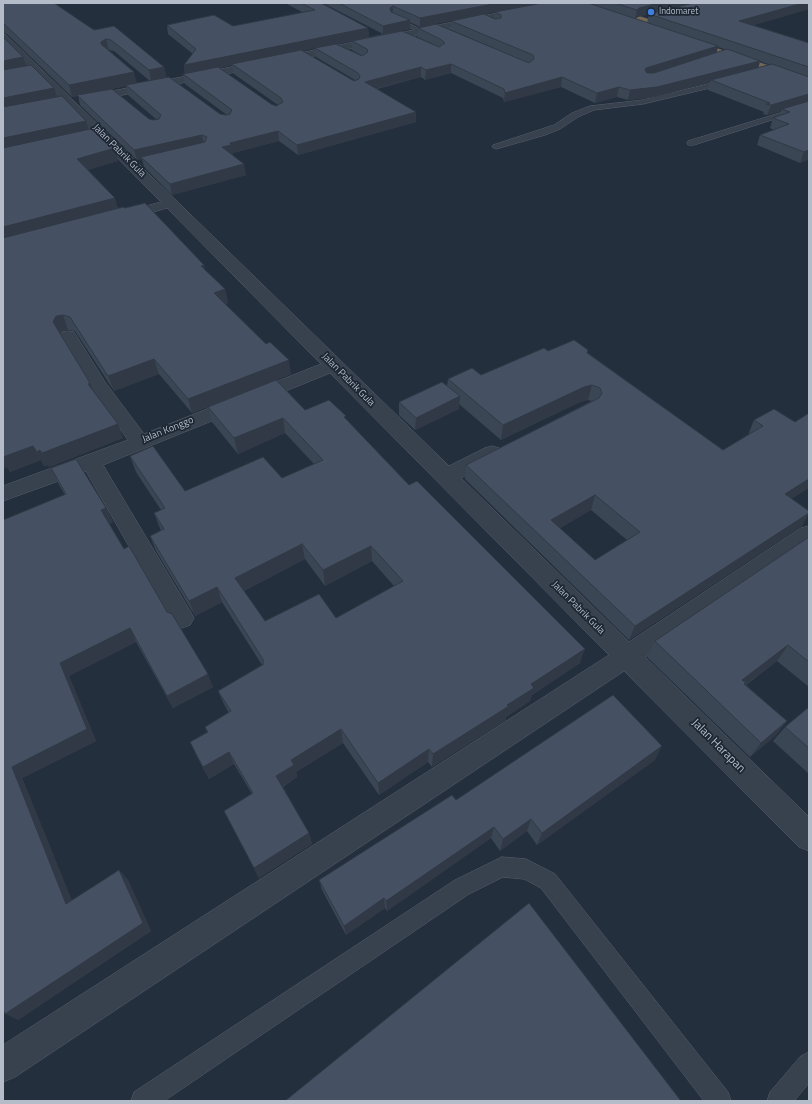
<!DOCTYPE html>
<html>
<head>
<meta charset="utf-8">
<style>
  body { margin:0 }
  #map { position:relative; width:812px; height:1104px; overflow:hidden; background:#242f3e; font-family:"Titillium Web",sans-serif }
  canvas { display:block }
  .frame { position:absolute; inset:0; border:4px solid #b4bcc9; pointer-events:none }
</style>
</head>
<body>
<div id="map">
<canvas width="812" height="1104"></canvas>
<div class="frame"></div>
</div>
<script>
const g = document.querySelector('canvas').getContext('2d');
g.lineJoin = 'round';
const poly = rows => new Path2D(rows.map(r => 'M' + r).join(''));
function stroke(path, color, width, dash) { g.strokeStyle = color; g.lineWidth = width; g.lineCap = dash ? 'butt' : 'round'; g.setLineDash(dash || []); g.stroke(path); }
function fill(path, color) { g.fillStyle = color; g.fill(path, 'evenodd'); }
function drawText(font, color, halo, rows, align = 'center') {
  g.font = font + ' "Titillium Web",sans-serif'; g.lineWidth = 3.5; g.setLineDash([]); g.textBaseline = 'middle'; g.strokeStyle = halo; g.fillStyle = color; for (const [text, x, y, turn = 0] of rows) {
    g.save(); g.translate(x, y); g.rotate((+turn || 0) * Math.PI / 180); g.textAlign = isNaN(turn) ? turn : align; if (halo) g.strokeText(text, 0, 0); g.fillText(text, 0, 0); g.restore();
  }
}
const lane = poly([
  [392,17,396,17,424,31,419,32,392,19,392,17],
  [728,79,732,81,731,83,643,104,594,110,578,117,560,129,545,135,496,149,492,147,493,145,554,125,572,113,590,106,643,100,728,79],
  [809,104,809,108,694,145,688,145,687,143,688,141,809,104],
  [502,857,526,859,555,874,728,1092,731,1101,704,1101,541,888,524,879,503,877,469,894,164,1101,131,1101,134,1092,455,880,502,857],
  [809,1052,809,1083,794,1101,767,1101,770,1092,801,1056,809,1052]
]);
const street = poly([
  [547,3,564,3,560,6,88,102,83,99,88,96,547,3],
  [3,34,6,35,449,466,485,448,492,446,499,448,502,453,499,458,461,478,629,642,801,528,809,526,809,545,645,657,809,817,809,851,799,847,624,671,15,1077,3,1082,3,1045,609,655,330,373,103,465,190,611,194,618,190,625,182,628,174,625,86,471,3,501,3,486,128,440,89,385,60,336,62,332,68,331,74,332,105,382,144,434,321,364,167,208,121,221,116,220,114,217,116,214,161,202,3,42,3,34]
]);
const highway = poly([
  [587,3,600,3,678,29,680,31,678,33,672,33,588,5,587,3],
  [689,39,809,79,809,86,686,44,684,42,686,40,689,39]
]);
stroke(lane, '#565f6c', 1);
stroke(street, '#565f6c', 1);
stroke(highway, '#434c59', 1);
fill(lane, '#38414e');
fill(street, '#38414e');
fill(highway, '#746855');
fill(poly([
  [3,3,91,28,164,67,166,77,220,114,226,115,227,115,185,84,183,74,185,74,184,65,193,54,168,34,167,25,233,26,304,13,285,3,539,3,420,27,410,22,410,29,396,32,435,45,417,37,418,28,494,48,451,30,451,21,495,18,495,12,589,3,690,3,638,17,635,19,647,23,649,14,809,3,809,9,753,25,809,43,809,159,800,163,757,145,760,135,774,130,770,128,773,118,780,116,781,111,767,115,763,114,764,112,708,90,710,82,655,97,628,100,617,97,595,103,561,87,504,102,503,98,451,73,425,80,421,77,377,89,416,122,298,155,279,141,233,153,233,155,246,175,172,195,144,167,142,159,137,160,80,105,78,96,72,97,7,34,3,33],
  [323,4,325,4,383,34,369,37,368,28],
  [352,41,352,50,363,56,337,44],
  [718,47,727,50,716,53],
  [315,48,316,57,355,80,354,81,302,51],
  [108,50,109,50,114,51,150,81,137,83],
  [760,61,770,65,758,68],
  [232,65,234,74,278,105,276,106,271,104,219,68],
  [126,86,128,95,157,120,154,120,149,119,112,89],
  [3,37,26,66,57,96,86,121,89,129,118,161,87,170,118,208,125,208,205,270,225,289,228,303,225,304,291,374,276,380,305,410,346,420,580,663,532,695,530,701,506,717,506,720,432,767,428,762,379,795,343,743,296,772,297,777,283,787,309,833,312,844,259,878,224,811,252,794,234,764,209,779,196,755,190,742,207,732,205,727,229,713,224,704,218,691,262,665,222,602,195,616,156,551,150,536,161,531,154,513,161,510,136,472,130,456,185,491,282,478,314,464,285,433,238,454,212,422,208,407,192,413,159,374,114,391,75,331,68,330,62,331,60,334,90,383,93,391,123,438,49,467,48,465,44,466,41,460,10,472,7,467,3,469],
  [305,559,325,586,372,561,394,586,336,618,265,621,244,591],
  [548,351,588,353,723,450,748,435,754,420,774,409,792,499,802,526,629,640,465,479,466,465,592,401,588,400,580,402,501,440,459,404,459,409,415,430,399,415,399,402,447,386,448,379,481,375],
  [591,510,627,540,595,560,560,528],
  [51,468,106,508,113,522,109,524,124,549,167,612,213,687,173,708,136,642,69,676,96,741,22,778,72,901,119,870,128,880,151,931,18,1020,3,520,65,495,58,483],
  [809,537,809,687,777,661,746,685,787,721,775,736,750,757,647,657,655,641],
  [809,707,809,774,773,741,785,727],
  [655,760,537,845,527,831,500,851,491,838,387,911,385,908,346,935,322,890,319,880,456,800]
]), '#3b4654');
fill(poly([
  [498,3,539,3,420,27,420,18],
  [659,3,690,3,638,17,635,19,637,10,639,8],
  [803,3,809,3,809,9,737,30,739,21],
  [393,6,393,15,390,17,390,8],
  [410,20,410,29,383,34,383,26],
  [368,28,369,37,186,75,184,65],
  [106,39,109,50,104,53,101,44,101,42],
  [718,46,716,56,644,78,646,68],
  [23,57,27,68,3,73,3,61],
  [760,61,758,70,711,80,710,82,655,97,628,100,630,90],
  [451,64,451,73,425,80,426,70],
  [164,67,167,78,151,81,149,70],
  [421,67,421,77,366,91,365,82],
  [134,72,137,84,126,85,126,86,78,96,77,95,78,96,72,97,69,85],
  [562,77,561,87,504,102,505,93],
  [619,87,617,97,595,103,597,93],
  [54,88,58,100,3,111,3,98],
  [809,94,809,103,782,109,781,111,767,115,771,105],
  [416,112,416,122,298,155,297,145],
  [86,121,90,133,3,151,3,138],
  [278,131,279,141,233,153,233,155,222,147,230,143],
  [202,135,204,146,141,157,142,159,137,160,134,150],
  [115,148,118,161,81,172,77,159],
  [809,150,809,159,800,163,804,152],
  [244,164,246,175,172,195,170,184],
  [115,198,119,212,3,242,3,227],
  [204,265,207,279,201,266],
  [225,289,228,303,217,307,214,293],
  [63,315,68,330,62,331,59,337,53,322,56,316],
  [154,359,159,374,114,391,108,376],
  [289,360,291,374,192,413,188,399],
  [90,383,96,398,88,384],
  [592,385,588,400,580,402,501,440,503,425,584,387],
  [460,396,459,409,415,430,416,418],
  [283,418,285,433,238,454,234,438],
  [118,424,123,438,49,467,42,453],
  [33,446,41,460,10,472,7,467,3,469,3,457],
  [40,450,48,465,44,466,37,452],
  [809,479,809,488,777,508,785,494],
  [595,495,591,510,548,535,551,520],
  [106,508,113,522,107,524,101,510],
  [809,513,809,514,802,526,629,640,635,626],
  [302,544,305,559,240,593,235,578],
  [371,546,372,561,325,586,323,570],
  [217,587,222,602,195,616,189,601],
  [130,628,136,642,69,676,96,741,22,778,77,913,66,904,12,767,60,663],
  [788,645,777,661,742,687,742,680],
  [585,649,580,663,532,695,530,701,506,717,506,720,432,767,433,754,507,705,531,684],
  [208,674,213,687,173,708,167,696],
  [787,721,775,736,750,757,761,743],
  [341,729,343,743,296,772,297,777,280,788,276,776,291,760],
  [662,746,655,760,537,845,542,833],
  [429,749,428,762,379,795,378,783],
  [229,752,234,764,209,779,203,767],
  [531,819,527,831,500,851,503,839],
  [494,827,491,838,387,911,386,901],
  [309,833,312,844,259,878,254,868],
  [119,870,128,880,151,931,18,1020,5,1014],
  [384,898,385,908,346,935,344,926]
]), '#303945');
const building = poly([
  [3,3,54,3,91,28,94,30,114,26,164,67,149,70,111,40,106,39,101,42,101,44,134,72,69,85,3,23,3,3],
  [301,3,321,3,368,28,184,65,196,49,167,25,214,15,233,26,315,10,301,3],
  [339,3,498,3,420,18,393,6,390,8,391,12,410,20,383,26,339,3],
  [542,3,588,3,718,46,646,68,645,70,647,73,654,73,727,49,760,61,657,87,630,90,619,87,597,93,562,77,505,93,504,89,451,64,426,70,421,67,365,82,416,112,297,145,278,131,230,143,231,145,222,147,244,164,170,184,141,157,205,142,207,137,202,135,134,150,77,95,112,89,149,119,154,120,159,119,161,115,126,85,169,77,220,114,226,115,230,114,232,110,183,74,218,67,271,104,276,106,283,102,281,98,232,64,301,50,354,81,359,79,360,76,358,73,315,48,336,44,362,56,368,52,367,49,352,41,402,31,439,47,445,43,442,40,418,28,436,24,529,63,534,59,533,55,451,21,484,14,495,19,501,18,501,15,495,12,542,3],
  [615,3,659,3,639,8,637,10,615,3],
  [693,3,803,3,739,21,809,43,809,67,649,14,693,3],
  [3,37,23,57,3,61,3,37],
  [772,64,809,77,809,94,771,105,766,104,770,103,711,80,772,64],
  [31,65,54,88,3,98,3,70,31,65],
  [62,96,86,121,3,138,3,107,62,96],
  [809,101,809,150,804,152,760,135,789,124,773,118,790,112,782,109,809,101],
  [95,128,115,148,77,159,115,198,3,227,3,148,95,128],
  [145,203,204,265,201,266,225,289,214,293,266,344,270,342,289,360,188,399,154,359,108,376,70,317,63,315,56,316,53,322,90,383,88,384,118,424,42,453,40,450,37,452,33,446,3,457,3,238,123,207,125,208,145,203],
  [574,340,588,350,587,353,723,450,763,426,754,420,774,409,795,422,809,413,809,479,785,494,809,511,809,513,635,626,466,465,599,398,602,393,600,388,592,385,584,387,503,425,448,379,472,368,481,375,544,348,548,351,574,340],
  [595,495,640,532,595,560,551,520,595,495],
  [276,380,305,410,329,400,346,416,344,417,409,485,417,481,585,649,531,684,534,688,507,705,509,706,433,754,429,749,378,783,341,729,291,760,294,765,276,776,309,833,254,868,224,811,253,793,229,752,203,767,190,742,208,732,205,727,231,711,218,691,264,664,262,662,264,661,217,587,189,601,150,536,164,529,154,513,165,508,130,456,153,446,185,491,263,457,282,478,323,460,283,418,234,438,208,407,276,380],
  [302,544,323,570,371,546,403,581,336,618,319,594,265,621,235,578,302,544],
  [442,382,460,396,416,418,399,402,442,382],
  [76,459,106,508,101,510,124,549,129,546,167,612,172,614,208,674,167,696,130,628,60,663,87,729,12,767,66,904,119,870,143,923,5,1014,3,1009,3,520,66,494,51,468,76,459],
  [809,537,809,662,788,645,742,680,746,683,744,684,787,721,761,743,655,641,809,537],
  [613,695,662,746,542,833,531,819,503,839,494,827,386,901,384,898,344,926,319,880,452,795,456,800,613,695],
  [809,707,809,748,785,727,809,707],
  [529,903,681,1101,285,1101,529,903]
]);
fill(building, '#455162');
stroke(building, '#303945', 1);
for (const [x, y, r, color] of [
  [651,12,4,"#3f7fe0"]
]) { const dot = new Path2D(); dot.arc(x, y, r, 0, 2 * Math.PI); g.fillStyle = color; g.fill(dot); stroke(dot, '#1d2633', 1.5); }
drawText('9px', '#b4bcc9', '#1d2633', [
  ["Indomaret",659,12]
], 'left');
drawText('10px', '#b4bcc9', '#1d2633', [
  ["Jalan Pabrik Gula",119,151,45],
  ["Jalan Pabrik Gula",348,380,45],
  ["Jalan Konggo",168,430,-22],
  ["Jalan Pabrik Gula",578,608,45]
]);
drawText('12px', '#b4bcc9', '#1d2633', [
  ["Jalan Harapan",718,746,45]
]);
</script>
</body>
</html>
